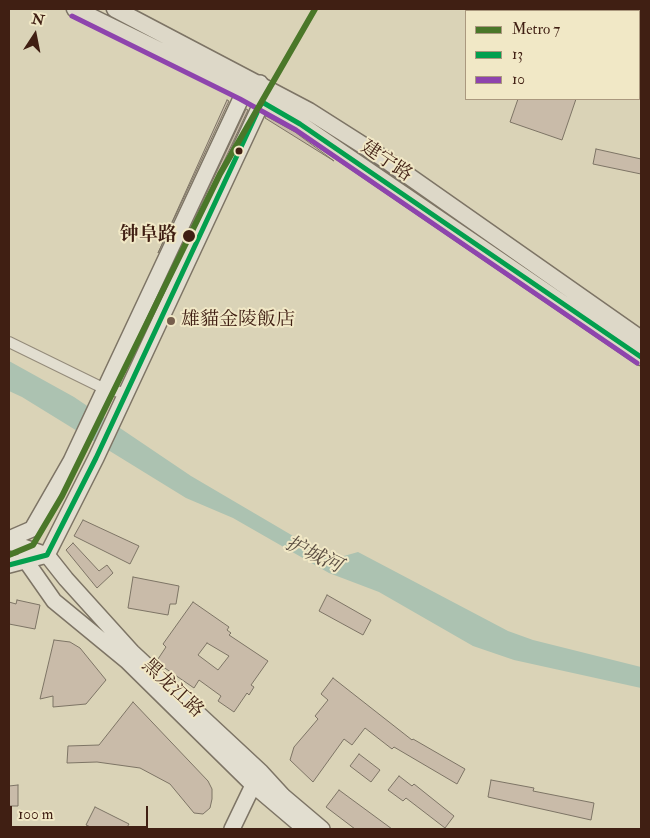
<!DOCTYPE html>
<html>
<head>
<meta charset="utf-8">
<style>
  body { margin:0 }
  #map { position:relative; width:650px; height:838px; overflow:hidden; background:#dad3b7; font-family:"IM FELL Double Pica",serif }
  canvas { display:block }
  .frame { position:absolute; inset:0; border:10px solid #401f13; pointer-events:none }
  .legend { position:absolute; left:465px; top:10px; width:175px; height:90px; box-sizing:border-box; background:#f1e8c6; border:1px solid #aa987e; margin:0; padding:6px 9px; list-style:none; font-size:15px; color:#401f13 }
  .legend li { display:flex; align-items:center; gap:10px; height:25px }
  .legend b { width:25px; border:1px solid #aa987e }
  .north { position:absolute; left:10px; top:10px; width:50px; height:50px; -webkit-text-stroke:4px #f1e8c6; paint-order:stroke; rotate:11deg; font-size:14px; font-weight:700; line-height:20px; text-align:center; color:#401f13 }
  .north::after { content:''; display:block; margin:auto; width:18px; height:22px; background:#401f13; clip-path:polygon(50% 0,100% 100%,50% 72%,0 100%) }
  .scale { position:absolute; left:10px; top:806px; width:138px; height:22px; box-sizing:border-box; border:2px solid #401f13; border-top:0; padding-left:6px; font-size:15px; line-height:18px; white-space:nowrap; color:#401f13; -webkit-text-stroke:4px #f1e8c6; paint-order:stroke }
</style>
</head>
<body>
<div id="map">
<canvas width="650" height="838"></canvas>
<div class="frame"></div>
<ul class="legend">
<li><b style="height:6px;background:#4a7729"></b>Metro 7</li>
<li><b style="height:6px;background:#039f4e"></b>13</li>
<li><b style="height:6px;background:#8e44ad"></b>10</li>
</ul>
<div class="north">N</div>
<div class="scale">100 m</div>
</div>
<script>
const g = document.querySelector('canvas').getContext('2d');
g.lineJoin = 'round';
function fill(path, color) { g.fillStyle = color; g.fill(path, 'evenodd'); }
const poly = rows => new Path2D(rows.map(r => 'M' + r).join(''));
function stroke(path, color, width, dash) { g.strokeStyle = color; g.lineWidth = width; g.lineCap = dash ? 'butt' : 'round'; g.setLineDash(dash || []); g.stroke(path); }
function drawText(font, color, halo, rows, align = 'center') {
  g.font = font + ' "IM FELL Double Pica","Noto Serif SC",serif'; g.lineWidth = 4; g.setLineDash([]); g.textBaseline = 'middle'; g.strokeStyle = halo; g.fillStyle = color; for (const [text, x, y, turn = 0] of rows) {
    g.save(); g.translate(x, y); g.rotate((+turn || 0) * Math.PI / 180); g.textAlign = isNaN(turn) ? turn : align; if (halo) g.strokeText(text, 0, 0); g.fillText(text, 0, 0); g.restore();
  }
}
fill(poly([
  [9,361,74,397,191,476,317,550,337,558,358,552,508,631,533,640,641,667,641,688,514,660,473,646,379,592,329,573,233,518,186,498,22,397,9,391]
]), '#acc2b1');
const building = poly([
  [518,99,576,99,562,140,510,122,518,99],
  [227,100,229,101,158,253,227,100],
  [246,109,248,110,125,373,123,372,246,109],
  [266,116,295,132,334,161,265,118,266,116],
  [596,149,641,159,641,174,593,164,596,149],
  [83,520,139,546,130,564,74,536,83,520],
  [73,543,99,571,107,565,113,573,97,588,66,550,73,543],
  [133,577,179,586,176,604,170,604,168,615,128,608,133,577],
  [327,595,371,620,363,635,319,611,327,595],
  [17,600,40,605,35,629,9,624,9,602,16,604,17,600],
  [193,602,229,627,227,630,231,633,229,635,268,661,251,685,254,687,249,695,247,693,234,712,218,701,221,696,199,680,194,688,156,662,166,647,163,644,193,602],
  [207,643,229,656,218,670,198,655,207,643],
  [54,640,70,642,80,648,106,680,86,704,53,707,53,696,40,699,54,640],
  [333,678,412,740,413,739,465,769,457,784,394,747,392,749,365,728,352,745,344,739,313,782,290,760,294,747,318,719,315,716,328,700,321,694,333,678],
  [133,702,208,781,212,789,212,799,210,808,203,814,194,813,170,784,140,768,97,762,67,763,68,746,99,745,133,702],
  [359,754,380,770,371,782,350,766,359,754],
  [399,776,412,786,414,784,454,816,445,828,406,798,403,801,388,790,399,776],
  [491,780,534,788,533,791,594,803,591,820,488,797,491,780],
  [18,785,18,806,9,806,9,786,18,785],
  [339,790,392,829,355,829,326,807,339,790],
  [95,807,129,824,126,829,95,829,86,825,95,807]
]);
fill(building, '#c9bba9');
stroke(building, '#7d7465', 1);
const street = poly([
  [9,342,105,389,125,393]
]);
const secondary = poly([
  [9,539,32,529,71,461,244,92,260,83,262,102,96,458,47,555,9,565],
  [9,542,47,555,66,579,132,652,261,772,283,796,322,829],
  [26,553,26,561,54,601,127,661,252,784,305,829],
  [232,829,257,777]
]);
const primary = poly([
  [75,9,244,92,300,124,641,357],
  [115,9,309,111,383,158,641,339]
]);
stroke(street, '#948b7a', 12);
stroke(secondary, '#7d7465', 18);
stroke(primary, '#7d7465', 19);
stroke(street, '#e2ded0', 10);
stroke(secondary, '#e2ded0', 15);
stroke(primary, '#ddd8c8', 16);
stroke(poly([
  [9,565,47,555,96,458,262,102,300,124,641,357]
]), '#039f4e', 5);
stroke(poly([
  [72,16,240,99,296,130,637,363]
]), '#8e44ad', 5);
stroke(poly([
  [9,555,33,545,62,496,220,174,315,9]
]), '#4a7729', 6);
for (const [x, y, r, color] of [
  [239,151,4.5,"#401f13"],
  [189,236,7,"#401f13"],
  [171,321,5,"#765e4c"]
]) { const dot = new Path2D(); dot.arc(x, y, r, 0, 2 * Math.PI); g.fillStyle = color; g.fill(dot); stroke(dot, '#f1e8c6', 2); }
drawText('19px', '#401f13', '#f1e8c6', [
  ["建宁路",386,162,34],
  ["黑龙江路",172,689,43]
]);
drawText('bold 19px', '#401f13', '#f1e8c6', [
  ["钟阜路",177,236]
], 'right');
drawText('19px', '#401f13', '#f1e8c6', [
  ["雄貓金陵飯店",181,321]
], 'left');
drawText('italic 20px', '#5b4e42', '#f1e8c6', [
  ["护城河",313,556,25]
]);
</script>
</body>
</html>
